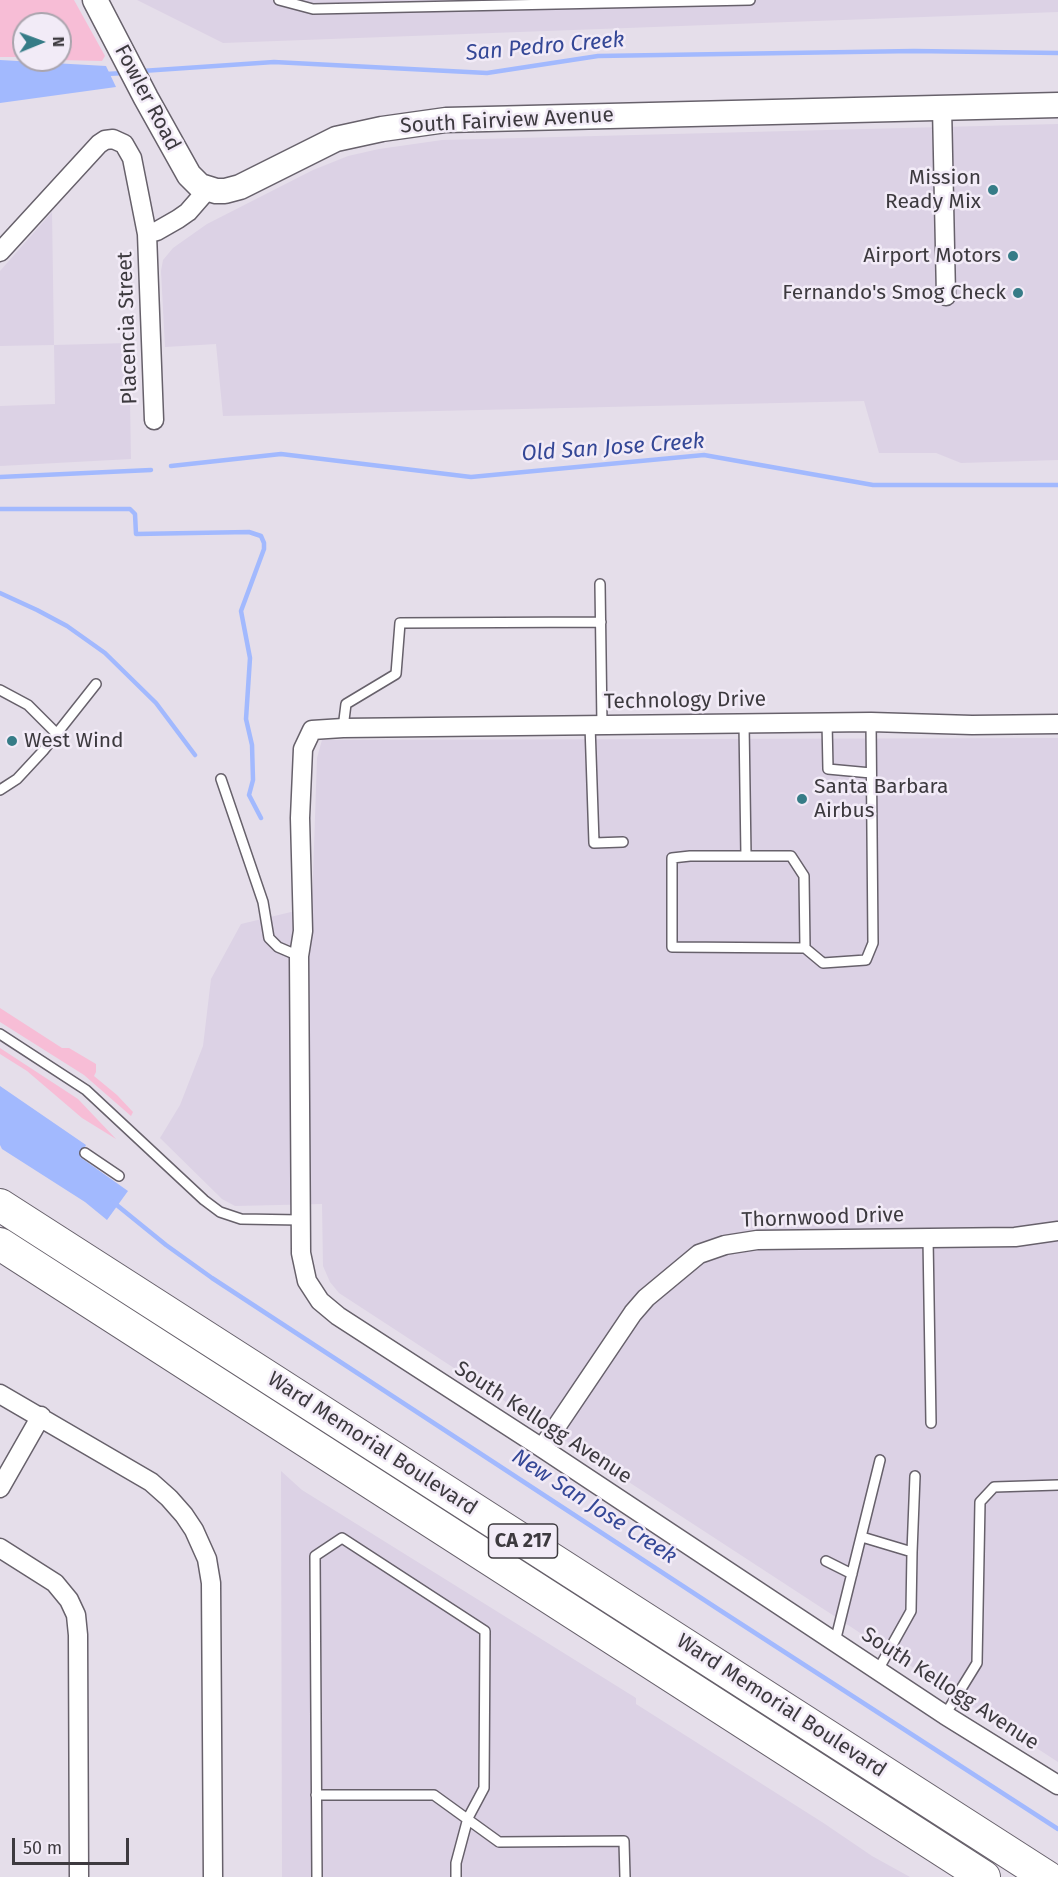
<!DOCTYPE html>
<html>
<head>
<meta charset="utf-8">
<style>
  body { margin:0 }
  #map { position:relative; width:1058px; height:1877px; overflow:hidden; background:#e5deea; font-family:"Fira Sans",sans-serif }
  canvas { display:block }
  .north { position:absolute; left:12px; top:12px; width:60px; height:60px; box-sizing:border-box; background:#f2ebf7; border:2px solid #aaa4ad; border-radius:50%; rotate:89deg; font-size:16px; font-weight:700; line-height:24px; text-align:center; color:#3d3a3f }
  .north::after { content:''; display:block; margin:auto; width:21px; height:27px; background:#367c87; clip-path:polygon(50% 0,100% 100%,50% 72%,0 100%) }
  .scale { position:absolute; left:12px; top:1838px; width:117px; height:27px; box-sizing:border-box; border:3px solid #3d3a3f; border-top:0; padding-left:8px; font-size:18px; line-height:21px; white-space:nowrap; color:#3d3a3f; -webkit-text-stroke:4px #f2ebf7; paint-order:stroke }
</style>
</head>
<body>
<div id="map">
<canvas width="1058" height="1877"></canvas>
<div class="north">N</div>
<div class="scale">50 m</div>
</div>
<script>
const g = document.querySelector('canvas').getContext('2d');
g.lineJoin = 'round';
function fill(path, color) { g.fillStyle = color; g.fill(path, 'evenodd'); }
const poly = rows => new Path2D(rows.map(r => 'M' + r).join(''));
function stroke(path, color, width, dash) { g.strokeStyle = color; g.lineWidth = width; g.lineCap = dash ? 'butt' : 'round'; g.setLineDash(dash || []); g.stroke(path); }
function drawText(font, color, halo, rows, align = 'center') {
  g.font = font + ' "Fira Sans",sans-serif'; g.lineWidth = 5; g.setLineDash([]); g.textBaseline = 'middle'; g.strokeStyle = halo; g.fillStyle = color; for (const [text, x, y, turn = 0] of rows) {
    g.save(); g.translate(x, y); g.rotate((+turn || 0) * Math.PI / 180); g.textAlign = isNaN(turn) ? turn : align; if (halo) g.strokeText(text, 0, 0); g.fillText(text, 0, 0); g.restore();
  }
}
fill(poly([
  [137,0,1058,0,1058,12,223,43],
  [1058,124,1058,460,961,463,936,453,879,453,864,401,223,416,216,344,165,347,161,271,163,260,173,248,207,224,313,170,348,156,379,149,442,140],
  [52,212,54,345,129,343,131,459,0,466,0,406,55,404,54,345,0,346,0,271],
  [1058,738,1058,1762,339,1293,330,1282,323,1266,322,1204,235,1206,222,1199,160,1138,180,1105,203,1046,211,979,241,924,312,907,317,758,322,740],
  [281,1471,302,1490,636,1698,636,1704,825,1824,872,1856,910,1877,282,1877]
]), '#dcd2e5');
fill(poly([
  [0,0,74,0,105,56,102,61,60,60,60,24,24,24,24,57,0,57],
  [0,1008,62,1048,69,1048,96,1064,96,1072,94,1076,117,1095,133,1112,131,1116,84,1075,0,1022],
  [0,1048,78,1099,116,1139,82,1118,27,1071,0,1054]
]), '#f7bdd6');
fill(poly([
  [0,60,106,66,116,87,0,103],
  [0,1086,86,1145,80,1157,128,1191,107,1220,85,1202,2,1149,0,1145]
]), '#a2b9fe');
stroke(poly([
  [142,71,274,62,487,73,598,56,914,51,1058,53],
  [106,74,124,73],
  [171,466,281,454,471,477,704,455,873,485,1058,485],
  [0,477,151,470],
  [0,509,130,509,135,514,136,534,249,532,261,536,264,543,264,549,241,611,250,658,246,719,252,745,253,780,249,795,261,818],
  [0,593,37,610,67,626,105,653,156,703,195,755],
  [113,1202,166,1245,212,1278,718,1609,1058,1829]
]), '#a2b9fe', 4.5);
const lane = poly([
  [279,0,313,9,750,0],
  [600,584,602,725],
  [0,690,28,705,56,733],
  [827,722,828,769,871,773],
  [744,723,746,856],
  [590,725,594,843,623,842],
  [343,728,346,704,396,674,400,623,601,622],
  [221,779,263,902,269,938,278,947,299,956],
  [0,790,17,779,43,751,96,684],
  [805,948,804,876,791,856,690,856,672,858,672,947,805,948,823,963,866,960,873,943,871,722],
  [0,1034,86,1090,204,1200,220,1212,241,1219,300,1220],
  [85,1153,119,1176],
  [928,1238,931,1423],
  [862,1537,912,1552,915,1476],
  [826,1561,852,1574],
  [835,1642,880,1460],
  [878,1670,911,1611,912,1552],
  [945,1715,977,1663,980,1502,994,1487,1058,1485],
  [316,1795,434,1795,499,1842,624,1841,625,1877],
  [317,1877,315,1556,342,1538,485,1631,484,1788,468,1818,456,1863,456,1877]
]);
const street = poly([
  [942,107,946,296],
  [147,234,157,231,178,219,188,212,208,189],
  [0,252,99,144,105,140,113,139,124,144,132,158,147,234,154,420],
  [1058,724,972,725,871,722,343,728,312,730,303,749,300,818,303,931,299,956,301,1253,307,1281,320,1301,338,1316,542,1448,945,1715,1058,1785],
  [0,1394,151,1482,169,1498,184,1515,194,1530,207,1559,211,1583,213,1877],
  [542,1448,633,1313,646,1298,699,1254,725,1245,757,1240,1015,1237,1058,1231],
  [0,1488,41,1416],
  [0,1548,55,1583,69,1600,76,1615,78,1635,79,1877]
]);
const secondary = poly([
  [95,0,146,98,189,175,200,186,216,191,225,191,240,187,336,139,382,129,446,120,1058,105]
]);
const highway = poly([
  [0,1205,1047,1877],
  [0,1244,984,1877]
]);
stroke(lane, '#67616b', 12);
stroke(street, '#67616b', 21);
stroke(secondary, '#67616b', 27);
stroke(highway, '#67616b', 34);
stroke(lane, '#fff', 9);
stroke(street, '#fff', 18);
stroke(secondary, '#fff', 24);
stroke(highway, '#fff', 32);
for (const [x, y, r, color] of [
  [993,190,6,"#367c87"],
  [1013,256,6,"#367c87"],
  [1018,293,6,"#367c87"],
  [12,741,6,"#367c87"],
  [802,799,6,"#367c87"]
]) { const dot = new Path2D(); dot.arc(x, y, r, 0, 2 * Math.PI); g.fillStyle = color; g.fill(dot); stroke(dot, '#f2ebf7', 2); }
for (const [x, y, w] of [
  [523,1541,69]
]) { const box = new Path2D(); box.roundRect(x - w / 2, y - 17, w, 34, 4.5); g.fillStyle = '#f2ebf7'; g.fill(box); stroke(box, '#3d3a3f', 1.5); }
drawText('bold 20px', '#3d3a3f', null, [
  ["CA 217",523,1541]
]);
drawText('21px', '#3d3a3f', '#f2ebf7', [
  ["Fowler Road",147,98,62],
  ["South Fairview Avenue",507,121,-3],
  ["Placencia Street",128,328,-92],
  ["Technology Drive",685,701,-1],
  ["Thornwood Drive",823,1218,-2],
  ["South Kellogg Avenue",543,1423,33],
  ["Ward Memorial Boulevard",372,1444,33],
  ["South Kellogg Avenue",950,1689,33],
  ["Ward Memorial Boulevard",781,1706,33]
]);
drawText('21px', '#3d3a3f', '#f2ebf7', [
  ["Mission",981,178],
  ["Ready Mix",981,202],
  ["Airport Motors",1001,256],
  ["Fernando's Smog Check",1006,293],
  ["West Wind",24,741,"left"],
  ["Santa Barbara",814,787,"left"],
  ["Airbus",814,811,"left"]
], 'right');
drawText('italic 22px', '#344796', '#f2ebf7', [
  ["San Pedro Creek",545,47,-5],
  ["Old San Jose Creek",613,448,-4],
  ["New San Jose Creek",594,1507,33]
]);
</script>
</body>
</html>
